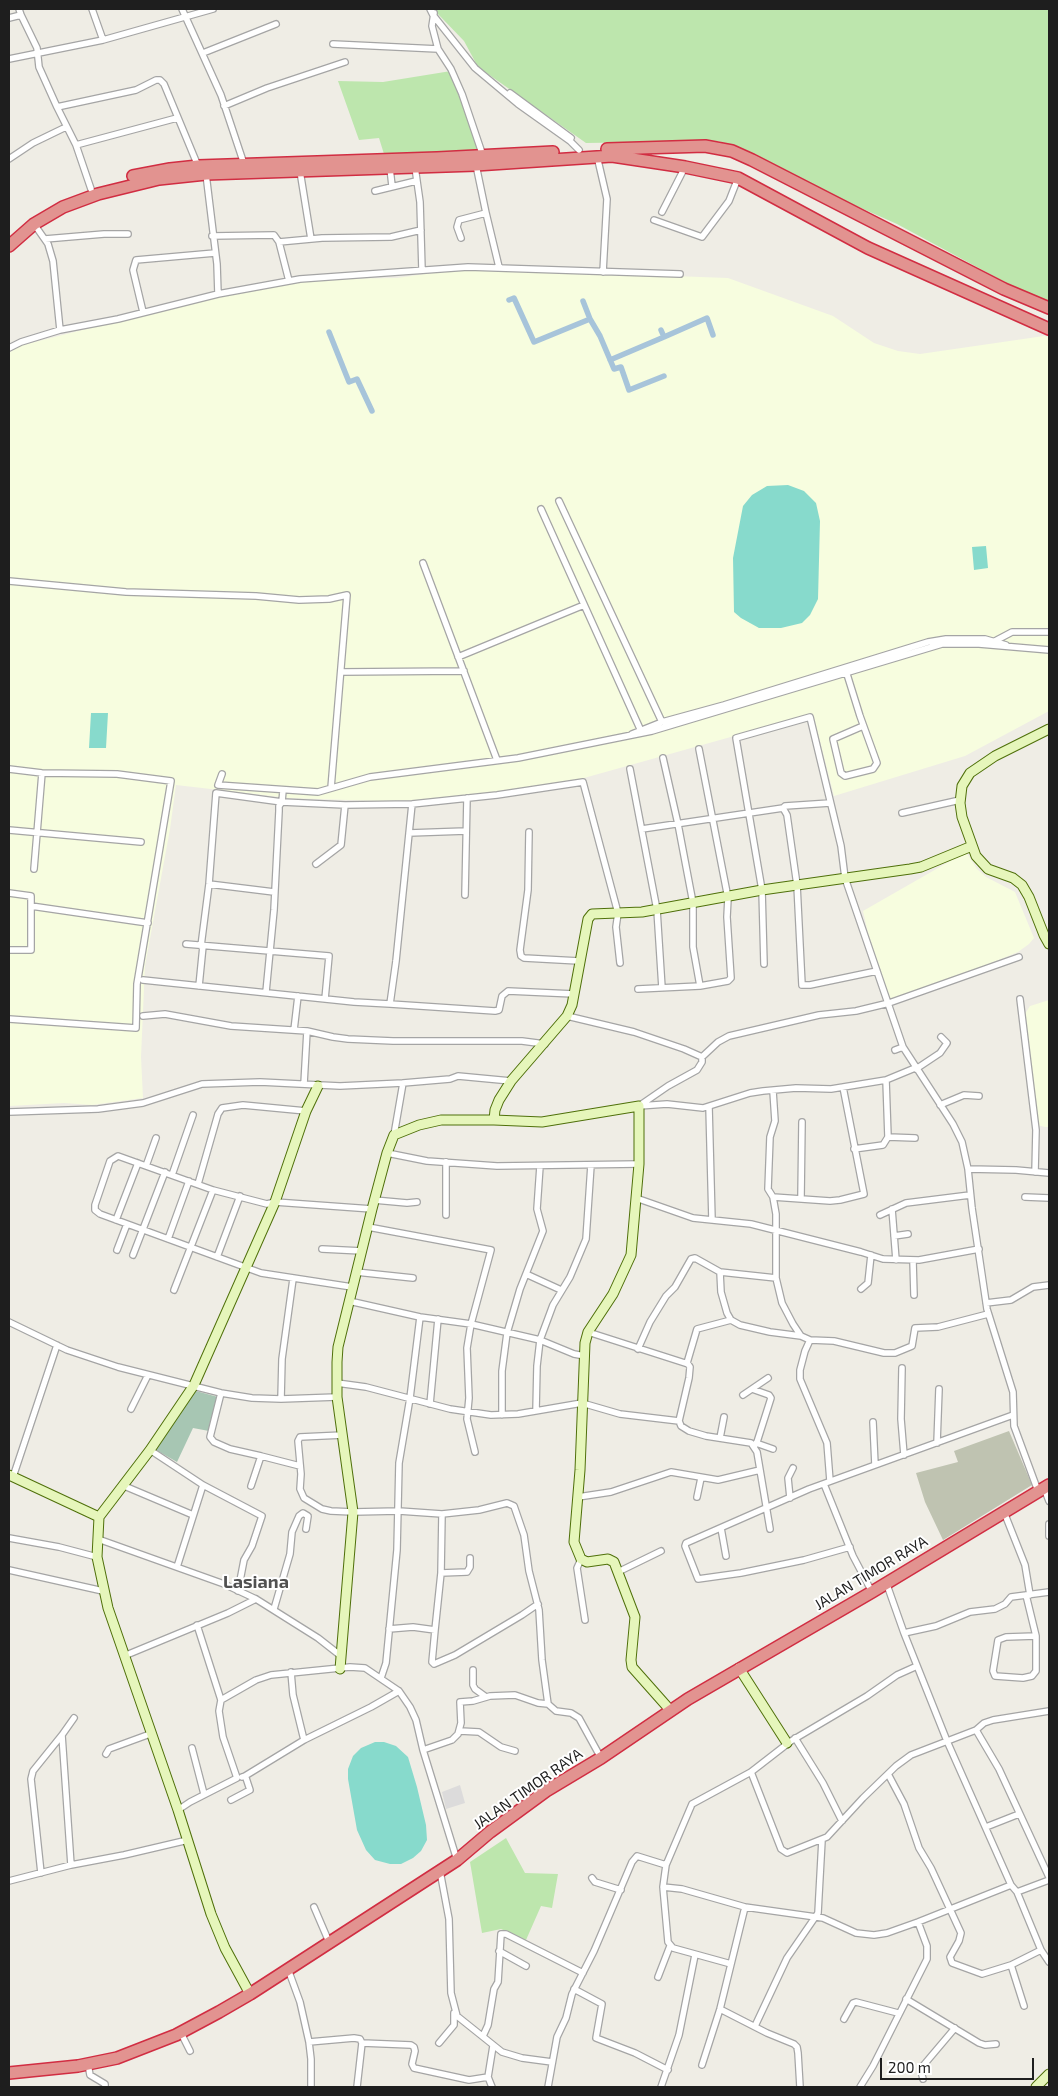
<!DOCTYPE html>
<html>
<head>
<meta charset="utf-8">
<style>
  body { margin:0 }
  #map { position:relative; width:1058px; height:2096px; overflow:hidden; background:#efede5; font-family:"Exo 2",sans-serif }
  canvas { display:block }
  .frame { position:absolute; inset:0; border:10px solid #1e1e1e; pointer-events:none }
  .scale { position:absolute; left:880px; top:2058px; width:154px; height:22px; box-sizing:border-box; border:2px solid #1e1e1e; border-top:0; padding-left:6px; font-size:15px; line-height:18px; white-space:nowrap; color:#1e1e1e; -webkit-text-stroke:4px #fff; paint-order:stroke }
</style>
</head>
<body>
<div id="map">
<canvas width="1058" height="2096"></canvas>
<div class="frame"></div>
<div class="scale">200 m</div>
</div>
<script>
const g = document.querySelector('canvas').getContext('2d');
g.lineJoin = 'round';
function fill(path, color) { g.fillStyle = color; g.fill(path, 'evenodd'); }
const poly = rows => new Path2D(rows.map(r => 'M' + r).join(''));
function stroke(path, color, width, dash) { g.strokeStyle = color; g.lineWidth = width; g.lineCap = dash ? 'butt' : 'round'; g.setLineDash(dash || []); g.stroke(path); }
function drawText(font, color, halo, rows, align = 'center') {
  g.font = font + ' "Exo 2",sans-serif'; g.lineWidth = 4; g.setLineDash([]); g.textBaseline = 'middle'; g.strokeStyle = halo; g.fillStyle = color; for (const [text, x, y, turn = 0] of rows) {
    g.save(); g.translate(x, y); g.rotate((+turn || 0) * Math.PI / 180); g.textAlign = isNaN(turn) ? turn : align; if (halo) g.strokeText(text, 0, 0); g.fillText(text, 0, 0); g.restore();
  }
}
fill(poly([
  [460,1785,465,1803,446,1809,442,1792]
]), '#dcdbdb');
fill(poly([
  [453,270,508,270,728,278,833,316,874,343,898,351,920,354,1044,336,1049,337,1049,711,965,756,834,796,813,714,584,778,532,788,427,800,378,801,289,798,176,785,170,829,145,966,141,1057,143,1098,92,1105,64,1103,9,1106,9,353,19,346,197,301,267,287,324,279,397,278],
  [966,852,977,869,986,877,1015,892,1034,938,1029,944,1018,952,974,970,895,998,890,998,868,933,863,911],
  [1049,1000,1049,1127,1045,1127,1037,1125,1023,1017,1030,1006]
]), '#f7fddf');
fill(poly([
  [1009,1431,1032,1485,943,1540,925,1502,916,1473,958,1462,954,1451]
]), '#bfc3b1');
fill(poly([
  [436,9,1049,9,1049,301,1014,287,897,224,807,184,755,154,718,141,586,143,478,67,464,41,437,13],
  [451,71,477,141,478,151,384,154,379,138,359,140,338,81,383,82],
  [506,1838,525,1873,558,1874,552,1908,541,1906,526,1940,501,1929,482,1933,470,1862]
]), '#bde6ad');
fill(poly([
  [196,1391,218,1397,209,1431,193,1428,177,1462,156,1450]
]), '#a7c6b3');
fill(poly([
  [788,485,804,491,816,503,820,521,818,599,810,615,802,623,781,628,759,628,741,618,734,612,733,558,743,506,752,495,767,486],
  [986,546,988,568,974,570,972,547],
  [91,713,108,713,106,748,89,748],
  [375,1742,384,1742,396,1746,408,1757,417,1787,426,1825,427,1840,421,1851,413,1858,401,1864,390,1864,375,1860,366,1850,357,1830,348,1779,348,1769,353,1756,361,1748]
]), '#87dacc');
stroke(poly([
  [509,300,514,298,534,342,590,319],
  [583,301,590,319,600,336,614,369,621,367,629,390,664,376],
  [329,332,349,382,357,379,372,411],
  [664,337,707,318,713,335],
  [610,360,664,337,661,330]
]), '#a7c4da', 5.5);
const street = poly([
  [92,9,103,40,213,9],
  [182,9,221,95,244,164],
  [430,9,433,15,475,68,518,104,570,141,579,150],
  [434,13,432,26,438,49],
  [21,15,37,48,39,67,57,107],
  [9,18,21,15,19,9],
  [333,44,438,49,451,69,462,94,483,156],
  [203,53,276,24],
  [9,59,103,40],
  [510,93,571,138],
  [224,106,267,88,345,62],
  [76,145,177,118],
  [597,156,607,199,603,272],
  [9,159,33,143,66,127],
  [415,167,420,202,422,270],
  [390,168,392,186],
  [300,171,311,239],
  [206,174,217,264,218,294],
  [91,189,76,145,57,107,136,90,156,80,160,80,164,84,198,166],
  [375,191,416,181],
  [662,212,685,167],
  [486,213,499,267],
  [654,220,702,237,729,201,738,178],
  [34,224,48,244,53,261,60,330],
  [212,236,274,235,279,242,289,281],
  [461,238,457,227,459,220,486,213,476,165],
  [45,239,104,234,128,234],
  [279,242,322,238,391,237,421,230],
  [143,312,133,270,136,260,215,253],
  [9,348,21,342,60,330,118,319,218,294,300,279,468,267,680,274],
  [559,501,662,722],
  [541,509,641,731],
  [423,563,497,760],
  [9,581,126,592,256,596,299,600,329,599,347,595,331,788],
  [995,641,1012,632,1049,632],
  [458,657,584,605],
  [846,671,860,716,877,763,873,769,845,776,841,773,833,739,863,726],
  [341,672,464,671],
  [632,734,662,722,724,705,928,642,946,639,985,639,1006,645],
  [663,758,678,824,693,903,693,947,700,986],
  [9,769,42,773,117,774,171,781,137,984,136,1028,9,1019],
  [630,769,657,910,662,988],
  [222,774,218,785,318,792,370,777,518,758,652,731,942,644,979,644,1049,650],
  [783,808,785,806,830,803],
  [902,813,960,800],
  [642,829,783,808,787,815,797,885,802,985,810,985,877,971],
  [9,830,141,842],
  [529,832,528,890,520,950,521,956,524,958,579,961],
  [409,833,466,831],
  [316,864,341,845,345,805],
  [34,869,42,773],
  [209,884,274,892],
  [9,893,31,896,31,906],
  [465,895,467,798],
  [186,944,329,956,325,999],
  [201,946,209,884,216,793,282,802,345,805,412,804,497,795,583,782,618,913,616,927,620,963],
  [9,950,31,950,31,906,148,923],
  [764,964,762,890,736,738,810,717,841,846,845,878,903,1047],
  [143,980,354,1002,390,1004,396,961,412,804],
  [199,986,203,946],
  [638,989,700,986,728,981,731,978,727,917,728,898,699,749],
  [266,992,274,910,279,811,279,806,282,802,283,790],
  [1020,999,1036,1130,1035,1172],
  [390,1004,495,1011,499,1010,502,996,508,991,574,994],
  [143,1016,165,1014,231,1026,307,1031,333,1037,348,1039,393,1041,522,1041,545,1044],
  [567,1016,634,1032,684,1049,702,1057,702,1062,697,1070,668,1086,639,1106],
  [294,1030,298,996],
  [895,1050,903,1047,953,1124,962,1142,968,1169,972,1208,987,1309,1013,1392,1014,1426,1038,1491],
  [702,1057,718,1042,729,1036,819,1015,856,1011,889,1003,1019,957],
  [916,1069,940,1053,947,1043,941,1037],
  [403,1083,450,1079,458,1076,511,1081],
  [304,1084,307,1031],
  [773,1091,775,1121,770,1137,768,1189,773,1197,776,1214,776,1278,782,1303,793,1324,801,1336,810,1340,805,1351,800,1370,800,1379,827,1443,830,1481],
  [940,1105,964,1095,979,1096],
  [639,1106,667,1104,703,1108,750,1093,763,1091,796,1088,831,1089,886,1080],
  [709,1107,712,1220],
  [9,1112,98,1109,143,1103,202,1084,260,1082,340,1086,403,1083,394,1135],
  [915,1138,888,1137,886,1080,915,1068],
  [854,1149,883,1145,888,1137],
  [387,1153,427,1161,497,1166,639,1164],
  [146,1166,156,1138],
  [968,1169,1016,1170,1049,1173],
  [172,1175,193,1115],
  [198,1184,218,1114,222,1108,243,1105,306,1111],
  [773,1197,830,1201,840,1200,864,1194,843,1087],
  [801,1197,802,1122],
  [1025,1197,1049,1198],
  [636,1198,693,1218,751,1224,861,1252,883,1259,919,1260,979,1249],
  [374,1200,407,1203,417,1202],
  [892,1209,896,1260],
  [446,1215,446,1162],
  [880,1215,906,1203,970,1195],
  [116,1220,138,1163],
  [368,1227,491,1250,471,1324,467,1348,469,1398,467,1419,475,1452],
  [894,1236,908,1234],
  [168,1239,189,1181],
  [322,1249,362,1251],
  [117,1250,127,1224],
  [133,1255,165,1172],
  [217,1257,240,1196],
  [913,1261,914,1295],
  [356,1272,413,1278],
  [720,1272,721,1292,727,1313,731,1320,740,1325,770,1332,801,1336],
  [526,1274,561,1290],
  [352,1287,261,1273,100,1214,95,1210,95,1205,110,1161,118,1156,213,1190,267,1204,275,1202,372,1209],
  [861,1289,868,1283,871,1255],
  [174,1290,213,1190],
  [349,1301,420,1317,471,1324,540,1340,574,1354,585,1356],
  [986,1303,1011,1300,1033,1287,1049,1285],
  [9,1322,67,1350,118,1367,221,1393,252,1398,281,1399,337,1397],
  [588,1332,688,1364,690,1367,689,1378,679,1421],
  [810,1340,834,1341,884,1353,895,1353,912,1346,915,1328,938,1327,988,1314],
  [638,1349,650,1322,666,1296,675,1287,691,1259,695,1258,720,1272,776,1278],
  [687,1363,697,1329,731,1320],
  [902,1368,901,1419,904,1455],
  [337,1383,366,1387,450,1409,491,1415,518,1414,582,1403,620,1414,679,1421,681,1426,689,1431,706,1436,751,1443,757,1452,770,1529],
  [752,1389,769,1395,771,1398,757,1442,754,1446],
  [221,1393,210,1437,214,1442,230,1449,261,1456,251,1486],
  [743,1395,768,1378],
  [281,1399,282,1359,293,1279],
  [430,1404,438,1319],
  [131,1409,148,1375],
  [536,1411,537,1366,540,1340,553,1305,570,1277,586,1239,591,1165],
  [502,1415,502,1371,507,1333,520,1289,543,1231,537,1209,540,1166],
  [873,1422,875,1465],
  [343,1435,300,1437,298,1441,301,1474,300,1489,304,1498,322,1509,331,1511,353,1512,399,1511,442,1514,479,1510,507,1503,514,1506,524,1535,529,1571,539,1610,542,1660,548,1704,556,1711,571,1713,579,1718,601,1758],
  [720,1438,724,1417],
  [756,1443,773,1449],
  [937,1443,939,1389],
  [150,1450,203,1485,262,1516,252,1546,244,1560,238,1591],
  [261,1456,300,1466],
  [13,1477,57,1345],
  [824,1484,853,1556,872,1592],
  [122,1485,193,1515],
  [1044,1488,1049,1501],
  [578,1497,611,1492,671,1472,718,1480,760,1470],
  [697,1497,701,1478],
  [790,1498,788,1478,793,1468],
  [1004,1512,1025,1565,1030,1595],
  [1049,1524,1049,1536],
  [721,1528,726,1556],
  [9,1538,59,1547,97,1557],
  [98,1539,224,1584,256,1599,318,1638,341,1656],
  [850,1547,804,1560,741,1573,698,1579,685,1546,686,1543,809,1489,1013,1415],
  [581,1559,577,1568,585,1620],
  [177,1567,203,1485],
  [9,1570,103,1591],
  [618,1572,661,1551],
  [441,1573,442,1514],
  [886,1582,904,1633,947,1741,1011,1885,1017,1892,1041,1950,1049,1962],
  [1026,1595,1036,1636,1036,1671,1032,1676,1023,1678,995,1676,993,1671,998,1640,1006,1637,1036,1636],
  [274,1609,290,1554,292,1532,299,1516,303,1513,308,1516,306,1529],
  [197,1625,221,1700],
  [389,1629,413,1627,435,1630,441,1573,467,1572,470,1567,470,1558],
  [435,1630,432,1662,434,1664,455,1655,522,1615,538,1604],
  [904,1633,936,1626,970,1612,995,1609,1005,1604,1011,1597,1049,1592],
  [124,1656,228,1613,256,1599],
  [473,1670,473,1685,475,1689,486,1697],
  [291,1672,293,1695,304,1740],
  [381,1678,386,1663,397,1550,399,1463,410,1398,420,1317],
  [976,1730,999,1769,1049,1877],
  [460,1731,479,1732,501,1747,515,1751],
  [62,1735,74,1718],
  [795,1738,823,1783,842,1821],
  [192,1748,204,1794],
  [423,1750,452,1740,458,1734,461,1723,460,1702,473,1701,490,1696,515,1695,538,1703,548,1704],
  [106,1754,109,1749,150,1734],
  [751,1772,781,1849,787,1853,827,1837,863,1798,896,1766,911,1755,976,1730,984,1723,993,1720,1049,1711],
  [888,1774,904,1804,919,1848,931,1868,961,1933,959,1941,950,1957,952,1963,982,1974,1011,1965],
  [245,1776,304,1740,371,1707,399,1691],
  [231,1800,250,1790,246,1778,245,1776,242,1777],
  [178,1810,190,1802,237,1778,223,1737,219,1711,221,1700,256,1680,271,1675,350,1667,365,1668,399,1691,410,1707,416,1720,423,1750,457,1860],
  [986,1827,1019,1814],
  [440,1871,449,1919,451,1993,457,2016,502,2052,522,2058,552,2062],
  [41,1873,31,1779,33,1771,62,1735,71,1865],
  [592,1878,595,1882,621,1890],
  [9,1881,71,1865,124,1855,188,1840],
  [663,1887,682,1889,745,1907,823,1918,856,1933,874,1935,887,1933,918,1922,1011,1885],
  [1017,1892,1049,1880],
  [314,1907,329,1942],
  [499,1951,526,1966],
  [731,1964,673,1948,668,1942,663,1887,666,1865,692,1804,751,1772,791,1741,867,1696,897,1675,917,1666],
  [288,1969,300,2002,309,2042,311,2059,311,2087],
  [658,1977,670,1946],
  [574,1989,602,2004,596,2038,635,2053,668,2070],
  [906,1999,979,2043,985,2045,996,2044],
  [1024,2006,1011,1965,1041,1950],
  [720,2009,767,2033,794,2044,797,2047,798,2053,800,2087],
  [844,2019,853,2003,856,2002,898,2013],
  [755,2026,787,1958,818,1913,822,1840],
  [181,2033,190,2051],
  [483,2036,488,2025,494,1989,498,1982,501,1934,506,1934,583,1973],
  [309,2042,354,2038,360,2039,362,2043,411,2045,414,2047,415,2051,412,2064,414,2068,469,2080,488,2077],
  [439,2043,454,2025,454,2013],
  [88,2064,90,2075,105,2084,105,2087],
  [702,2065,720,2009,745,1907],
  [923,2079,921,2071,922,2067,955,2028],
  [357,2087,362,2043],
  [492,2087,488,2077,493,2046],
  [548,2087,557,2037,566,2018,572,1994,594,1951,632,1862,637,1856,666,1865],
  [661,2087,679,2035,695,1955],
  [860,2087,873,2066,927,1959,927,1946,918,1922]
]);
const secondary = poly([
  [1049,729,995,756,970,773,962,786,960,803,962,817,976,856,988,869,1013,878,1022,885,1029,897,1044,935,1049,944],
  [494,1120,495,1110,499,1100,511,1081,567,1016,572,1005,588,919,592,914,642,912,762,890,910,869,921,867,972,846],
  [9,1475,99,1517],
  [739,1668,787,1743],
  [340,1669,353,1512,337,1397,337,1362,338,1347,372,1209,387,1153,394,1135,419,1125,441,1120,494,1120,542,1122,639,1106,639,1164,631,1255,613,1294,588,1332,585,1343,580,1470,574,1542,581,1559,587,1562,608,1559,614,1562,635,1617,631,1660,632,1667,671,1711],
  [250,1994,225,1948,211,1914,178,1810,108,1608,97,1557,99,1517,150,1450,194,1385,275,1202,306,1111,318,1086],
  [1036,2087,1049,2074]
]);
const highway = poly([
  [607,149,705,146,732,151,752,160,1004,289,1049,308],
  [133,176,170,169,198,166,437,158,553,152],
  [9,246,34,224,63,207,98,194,159,179,206,174,476,165,612,156,685,167,738,178,868,248,1049,329],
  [9,2073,78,2066,117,2058,176,2035,219,2012,250,1994,457,1860,490,1832,546,1791,601,1758,688,1699,872,1592,1049,1485]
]);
stroke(street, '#a5a5a5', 8);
stroke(secondary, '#4f700a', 11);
stroke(highway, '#d12d42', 14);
stroke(street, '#fff', 5.5);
stroke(secondary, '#e6f6bb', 9);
stroke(highway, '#e29390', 11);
drawText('15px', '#1e1e1e', '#fff', [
  ["JALAN TIMOR RAYA",871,1573,-31],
  ["JALAN TIMOR RAYA",528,1789,-35]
]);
drawText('bold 18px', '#515151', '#fff', [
  ["Lasiana",256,1582]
]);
</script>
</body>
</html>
